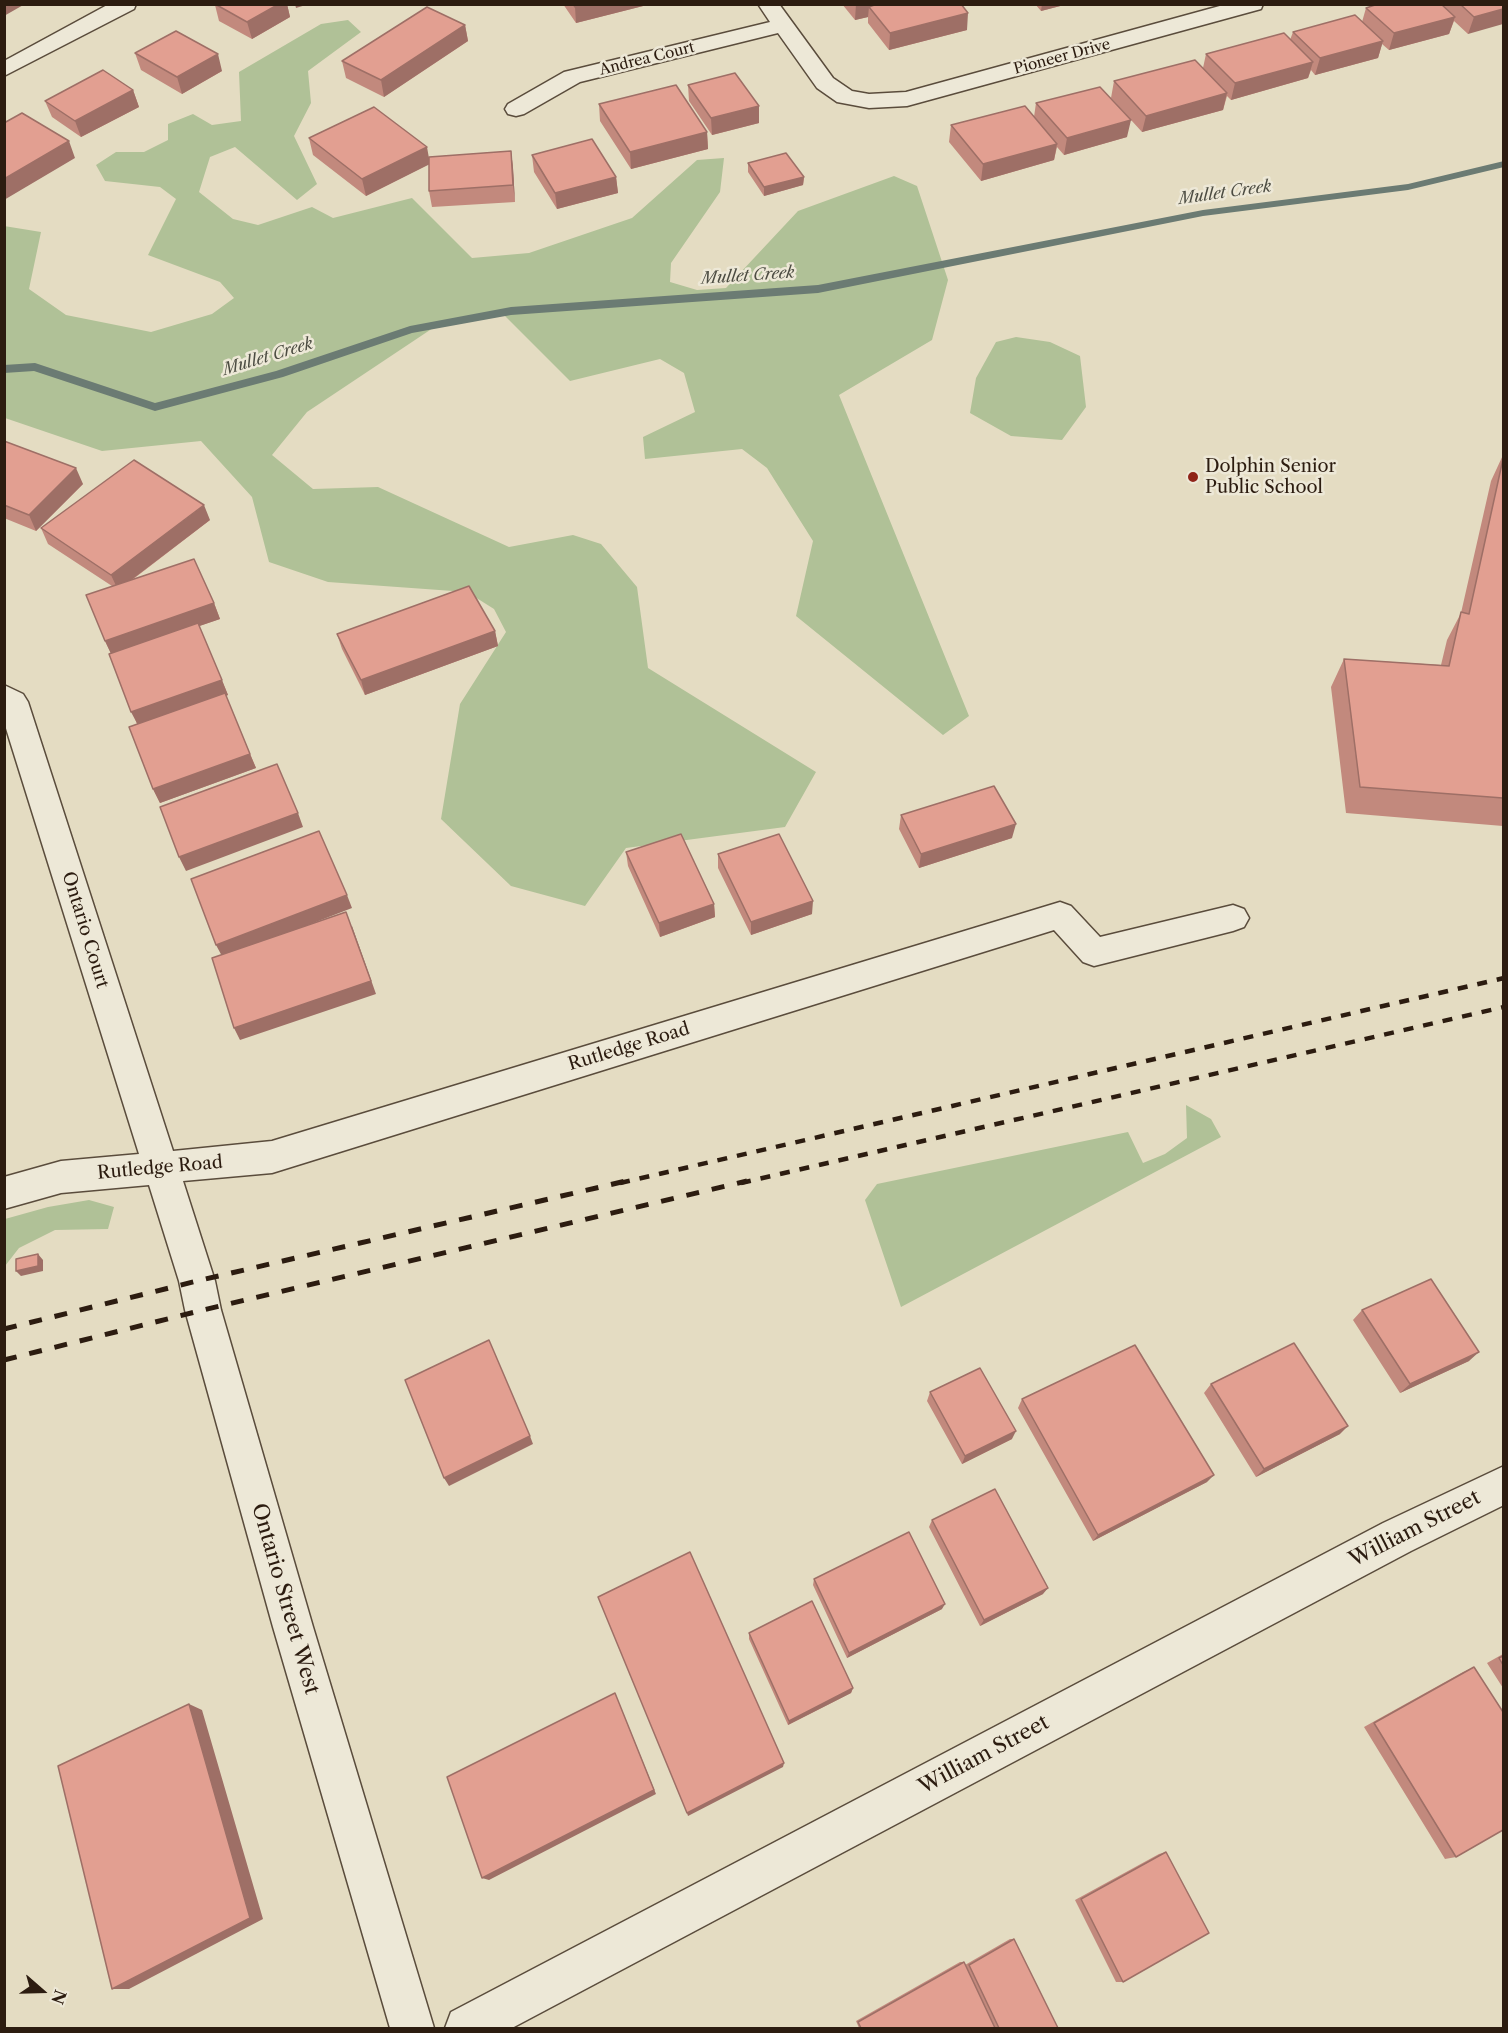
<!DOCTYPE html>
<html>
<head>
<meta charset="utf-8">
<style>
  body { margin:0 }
  #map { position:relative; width:1508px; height:2033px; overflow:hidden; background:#e4dcc2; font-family:"Libre Caslon Text",serif }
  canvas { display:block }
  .frame { position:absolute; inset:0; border:6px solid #2c1c10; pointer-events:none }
  .north { position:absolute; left:12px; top:1961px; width:60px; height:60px; -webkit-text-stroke:4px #ede8d7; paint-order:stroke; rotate:110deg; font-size:16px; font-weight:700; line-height:24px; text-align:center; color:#2c1c10 }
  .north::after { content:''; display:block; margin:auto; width:21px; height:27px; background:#2c1c10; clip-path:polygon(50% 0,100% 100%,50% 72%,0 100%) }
</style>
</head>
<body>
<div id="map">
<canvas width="1508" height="2033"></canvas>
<div class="frame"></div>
<div class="north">N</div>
</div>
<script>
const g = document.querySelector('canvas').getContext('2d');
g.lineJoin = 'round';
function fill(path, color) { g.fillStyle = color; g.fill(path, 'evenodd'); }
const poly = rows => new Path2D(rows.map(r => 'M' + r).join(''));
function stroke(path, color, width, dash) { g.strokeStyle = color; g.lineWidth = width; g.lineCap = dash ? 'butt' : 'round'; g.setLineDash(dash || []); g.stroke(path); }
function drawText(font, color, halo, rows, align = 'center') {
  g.font = font + ' "Libre Caslon Text",serif'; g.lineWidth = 5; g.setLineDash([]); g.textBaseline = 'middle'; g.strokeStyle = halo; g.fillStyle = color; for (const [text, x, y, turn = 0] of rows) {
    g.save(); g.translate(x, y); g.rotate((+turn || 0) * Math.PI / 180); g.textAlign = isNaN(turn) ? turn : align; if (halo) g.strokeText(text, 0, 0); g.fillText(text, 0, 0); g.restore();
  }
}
fill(poly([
  [348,20,361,32,308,71,311,103,294,136,317,184,297,200,235,147,210,157,199,192,233,219,258,225,312,207,333,218,412,198,472,258,529,253,632,218,697,160,724,158,720,192,671,263,670,282,697,290,726,288,798,211,894,176,917,186,948,280,932,340,839,395,969,716,943,735,796,616,813,541,767,468,742,449,645,459,643,437,695,412,684,373,660,359,570,381,502,313,442,322,307,412,272,455,313,489,378,487,509,547,573,535,601,544,637,587,648,668,816,772,785,827,626,848,585,906,511,886,441,819,460,704,506,632,494,609,467,592,328,582,269,562,252,497,201,441,102,451,5,418,4,226,41,232,29,289,66,315,151,332,212,314,234,298,220,282,148,255,176,199,160,187,105,181,96,165,116,152,144,152,168,140,168,124,193,114,212,125,241,121,239,72,321,24],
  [1016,337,1050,342,1080,356,1086,407,1062,440,1011,436,970,413,976,378,996,342],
  [1186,1105,1211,1119,1221,1137,901,1307,865,1200,877,1184,1128,1132,1143,1163,1165,1154,1187,1138],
  [89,1200,114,1207,108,1229,55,1230,19,1248,5,1266,5,1219,48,1207]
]), '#b0c197');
fill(poly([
  [1504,161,1504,167,1408,190,1203,216,818,293,511,315,412,333,283,377,155,411,34,371,4,373,4,365,35,363,155,403,276,371,410,326,511,307,818,285,1203,210,1408,184,1504,161]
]), '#6b7b73');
const street = poly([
  [109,4,136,4,134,9,4,76,4,61,109,4],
  [758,4,779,4,833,78,852,91,869,94,906,92,1227,4,1263,4,1261,9,907,106,869,108,837,102,817,88,778,33,580,82,524,114,516,116,508,114,505,109,508,104,564,72,770,22,758,4],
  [4,685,23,694,28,702,173,1151,272,1141,1060,902,1071,906,1100,937,1233,905,1244,909,1249,918,1244,927,1233,931,1094,966,1083,962,1054,930,272,1173,183,1181,215,1281,221,1310,313,1627,434,2028,390,2028,273,1627,185,1310,179,1281,149,1185,61,1193,4,1209,4,1177,61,1161,139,1154,4,722,4,685],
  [1504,1466,1504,1505,1411,1551,512,2028,445,2028,451,2012,1383,1523,1504,1466]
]);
stroke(street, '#5a4c3c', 3);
fill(street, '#ede8d7');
stroke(poly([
  [620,1183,1504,978],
  [741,1183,1504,1007]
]), '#2c1c10', 4.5, [10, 10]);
stroke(poly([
  [4,1329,197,1281,626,1181],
  [4,1360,203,1310,747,1181]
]), '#2c1c10', 5, [13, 13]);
fill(poly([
  [287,4,290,17,252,39,219,21,215,5],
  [563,4,651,4,576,23],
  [842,4,961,4,967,30,889,50,868,23,868,17,855,20],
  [1035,4,1068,4,1041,11],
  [1378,4,1503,4,1468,34,1454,21,1449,34,1389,50,1382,44,1378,58,1315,75,1311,70,1308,78,1231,100,1227,96,1223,110,1142,132,1111,98,1114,81,1203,68,1206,54,1290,40,1293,32,1362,22,1366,8],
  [465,25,468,41,384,97,346,78,342,61],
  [135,53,222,71,182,94,141,70],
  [688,85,759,123,712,135,689,101],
  [133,90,139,107,81,137,52,117,45,101],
  [1036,103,1127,137,1064,155,1057,147,1054,160,981,181,949,142,951,125,1034,117],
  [599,104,707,132,708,149,631,169,600,121],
  [309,138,429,157,511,151,513,168,515,202,432,207,429,191,429,164,366,196,313,155],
  [532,155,616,177,618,193,557,209,534,172],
  [748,163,804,177,803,185,764,196,748,172],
  [4,441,83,484,36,531,4,518],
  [1503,455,1503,826,1346,813,1331,687,1344,659,1441,665,1447,640,1461,613,1491,481],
  [210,520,132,580,214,603,220,619,199,626,228,695,226,696,256,768,160,803,153,789,137,724,111,653,105,641,112,586,48,544,41,528],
  [495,631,498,646,365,695,342,649,337,634],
  [901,815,1012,838,919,868,899,829],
  [626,852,714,904,715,917,660,937,628,866],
  [718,854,812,914,751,935,718,868],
  [1362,1310,1469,1361,1400,1393,1353,1320],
  [1211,1384,1340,1434,1256,1477,1204,1393],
  [930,1392,1012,1439,962,1464,927,1401],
  [1022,1399,1207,1482,1093,1541,1018,1408],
  [932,1520,1043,1594,980,1626,929,1527],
  [814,1579,942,1609,847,1658,813,1585],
  [749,1633,853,1688,851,1693,788,1725,749,1639],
  [1503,1654,1503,1688,1487,1663],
  [1474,1667,1456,1857,1445,1859,1364,1727,1463,1672],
  [1166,1852,1123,1982,1116,1982,1075,1900,1159,1854],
  [1010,1939,1014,1939,1058,2028,859,2028,856,2021,960,1962,964,1962,965,1965]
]), '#c2897d');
fill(poly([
  [4,4,25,4,4,16],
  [279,4,287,4,290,17,252,39,247,22],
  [295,4,309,4,296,8],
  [583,4,651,4,576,23,575,7],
  [856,4,911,4,869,7,868,17,855,20],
  [1042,4,1068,4,1041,11],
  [1503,9,1503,24,1468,34,1474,17],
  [968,13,967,30,889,50,890,33],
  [1455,17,1449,34,1389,50,1394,33],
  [465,25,468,41,384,97,381,80],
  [1383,41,1378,58,1315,75,1320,58],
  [218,54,222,71,182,94,177,77],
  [1313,62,1308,78,1231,100,1235,83],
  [133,90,139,107,81,137,75,121],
  [1227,93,1223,110,1142,132,1146,116],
  [759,106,759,123,712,135,711,118],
  [1131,120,1127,137,1064,155,1067,138],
  [707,132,708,149,631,169,630,152],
  [69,141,75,158,4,200,4,179],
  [1057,144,1054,160,981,181,983,164],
  [427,147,430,164,366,196,362,179],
  [511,151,513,168,515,202,513,185],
  [616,177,618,193,557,209,555,193],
  [804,177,803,185,764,196,764,187],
  [76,468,83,484,36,531,29,515],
  [204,505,210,520,118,590,111,575],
  [214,603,220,619,112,656,105,641],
  [495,631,498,646,365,695,361,680],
  [222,680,228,695,139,727,131,712],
  [250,754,256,768,160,803,153,789],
  [298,813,303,827,186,871,179,857],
  [1016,824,1012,838,919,868,921,854],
  [347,895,352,908,223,958,216,945],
  [813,901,812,914,751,935,751,922],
  [714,904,715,917,660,937,659,923],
  [352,926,376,994,240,1040,234,1028],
  [38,1254,43,1260,43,1271,21,1276,16,1271],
  [1479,1352,1469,1361,1400,1393,1410,1384],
  [1348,1426,1340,1434,1256,1477,1264,1469],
  [1016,1431,1012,1439,962,1464,965,1456],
  [530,1436,533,1444,449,1486,444,1478],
  [1214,1475,1207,1482,1093,1541,1098,1535],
  [1048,1588,1043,1594,980,1626,984,1620],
  [945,1604,942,1609,847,1658,849,1653],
  [853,1688,851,1693,788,1725,789,1721],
  [615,1693,656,1794,489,1880,482,1878],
  [189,1704,202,1710,263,1919,129,1989,112,1989],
  [784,1763,783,1767,688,1816,687,1813]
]), '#9e6f66');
const building = poly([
  [215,4,279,4,247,22,215,4],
  [573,4,583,4,575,7,573,4],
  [877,4,961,4,968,13,890,33,869,7,877,4],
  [1378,4,1441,4,1455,17,1394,33,1366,8,1378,4],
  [1460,4,1503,4,1503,9,1474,17,1460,4],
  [427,7,465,25,381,80,342,61,427,7],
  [1355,15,1383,41,1320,58,1293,32,1355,15],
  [176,31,218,54,177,77,135,53,176,31],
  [1284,33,1313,62,1235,83,1206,54,1284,33],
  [1195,60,1227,93,1146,116,1114,81,1195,60],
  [103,70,133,90,75,121,45,101,103,70],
  [735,73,759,106,711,118,688,85,735,73],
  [676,85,707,132,630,152,599,104,676,85],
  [1100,87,1131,120,1067,138,1036,103,1100,87],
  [1025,106,1057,144,983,164,951,125,1025,106],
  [374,107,427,147,362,179,309,138,374,107],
  [22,113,69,141,4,179,4,123,22,113],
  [592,139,616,177,555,193,532,155,592,139],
  [511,151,513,185,429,191,429,157,511,151],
  [786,153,804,177,764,187,748,163,786,153],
  [4,441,76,468,29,515,4,505,4,441],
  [1503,459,1503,798,1360,787,1344,659,1449,666,1461,612,1469,614,1503,459],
  [134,460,204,505,111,575,41,528,134,460],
  [194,559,214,603,105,641,86,595,194,559],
  [469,586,495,631,361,680,337,634,469,586],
  [198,623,222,680,131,712,109,654,198,623],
  [225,693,250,754,153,789,129,727,225,693],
  [277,764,298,813,179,857,160,807,277,764],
  [994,786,1016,824,921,854,901,815,994,786],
  [319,831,347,895,216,945,191,879,319,831],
  [681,834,714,904,659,923,626,852,681,834],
  [779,834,813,901,751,922,718,854,779,834],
  [346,912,371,981,234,1028,212,958,346,912],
  [38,1254,38,1266,16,1271,16,1259,38,1254],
  [1431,1279,1479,1352,1410,1384,1362,1310,1431,1279],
  [489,1340,530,1436,444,1478,405,1380,489,1340],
  [1294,1343,1348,1426,1264,1469,1211,1384,1294,1343],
  [1135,1345,1214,1475,1098,1535,1022,1399,1135,1345],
  [980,1368,1016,1431,965,1456,930,1392,980,1368],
  [995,1489,1048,1588,984,1620,932,1520,995,1489],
  [909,1532,945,1604,849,1653,814,1579,909,1532],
  [690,1552,784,1763,687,1813,598,1597,690,1552],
  [812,1601,853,1688,789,1721,749,1633,812,1601],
  [1503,1656,1503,1665,1499,1658,1503,1656],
  [1474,1667,1503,1712,1503,1830,1456,1857,1374,1723,1474,1667],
  [615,1693,654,1790,482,1878,447,1777,615,1693],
  [189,1704,250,1918,112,1989,58,1766,189,1704],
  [1166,1852,1209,1933,1123,1982,1081,1899,1166,1852],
  [1014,1939,1058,2028,999,2028,969,1965,1014,1939],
  [964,1962,995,2028,861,2028,858,2022,964,1962]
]);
fill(building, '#e29f91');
stroke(building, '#9e6f66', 1.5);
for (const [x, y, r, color] of [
  [1193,477,6,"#8f2418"]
]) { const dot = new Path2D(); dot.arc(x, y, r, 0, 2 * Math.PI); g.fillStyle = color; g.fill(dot); stroke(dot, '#ede8d7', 2); }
drawText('15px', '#2c1c10', '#ede8d7', [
  ["Pioneer Drive",1062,57,-15],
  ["Andrea Court",647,59,-14]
]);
drawText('italic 16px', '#4c4c42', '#ede8d7', [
  ["Mullet Creek",1225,193,-8],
  ["Mullet Creek",748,276,-4],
  ["Mullet Creek",268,357,-17]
]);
drawText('18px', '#2c1c10', '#ede8d7', [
  ["Dolphin Senior",1205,467],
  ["Public School",1205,488]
], 'left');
drawText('18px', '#2c1c10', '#ede8d7', [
  ["Ontario Court",85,930,73],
  ["Rutledge Road",629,1047,-17],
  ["Rutledge Road",160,1168,-5]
]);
drawText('21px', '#2c1c10', '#ede8d7', [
  ["William Street",1415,1529,-27],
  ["Ontario Street West",285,1599,74],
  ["William Street",984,1755,-28]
]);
</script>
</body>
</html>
